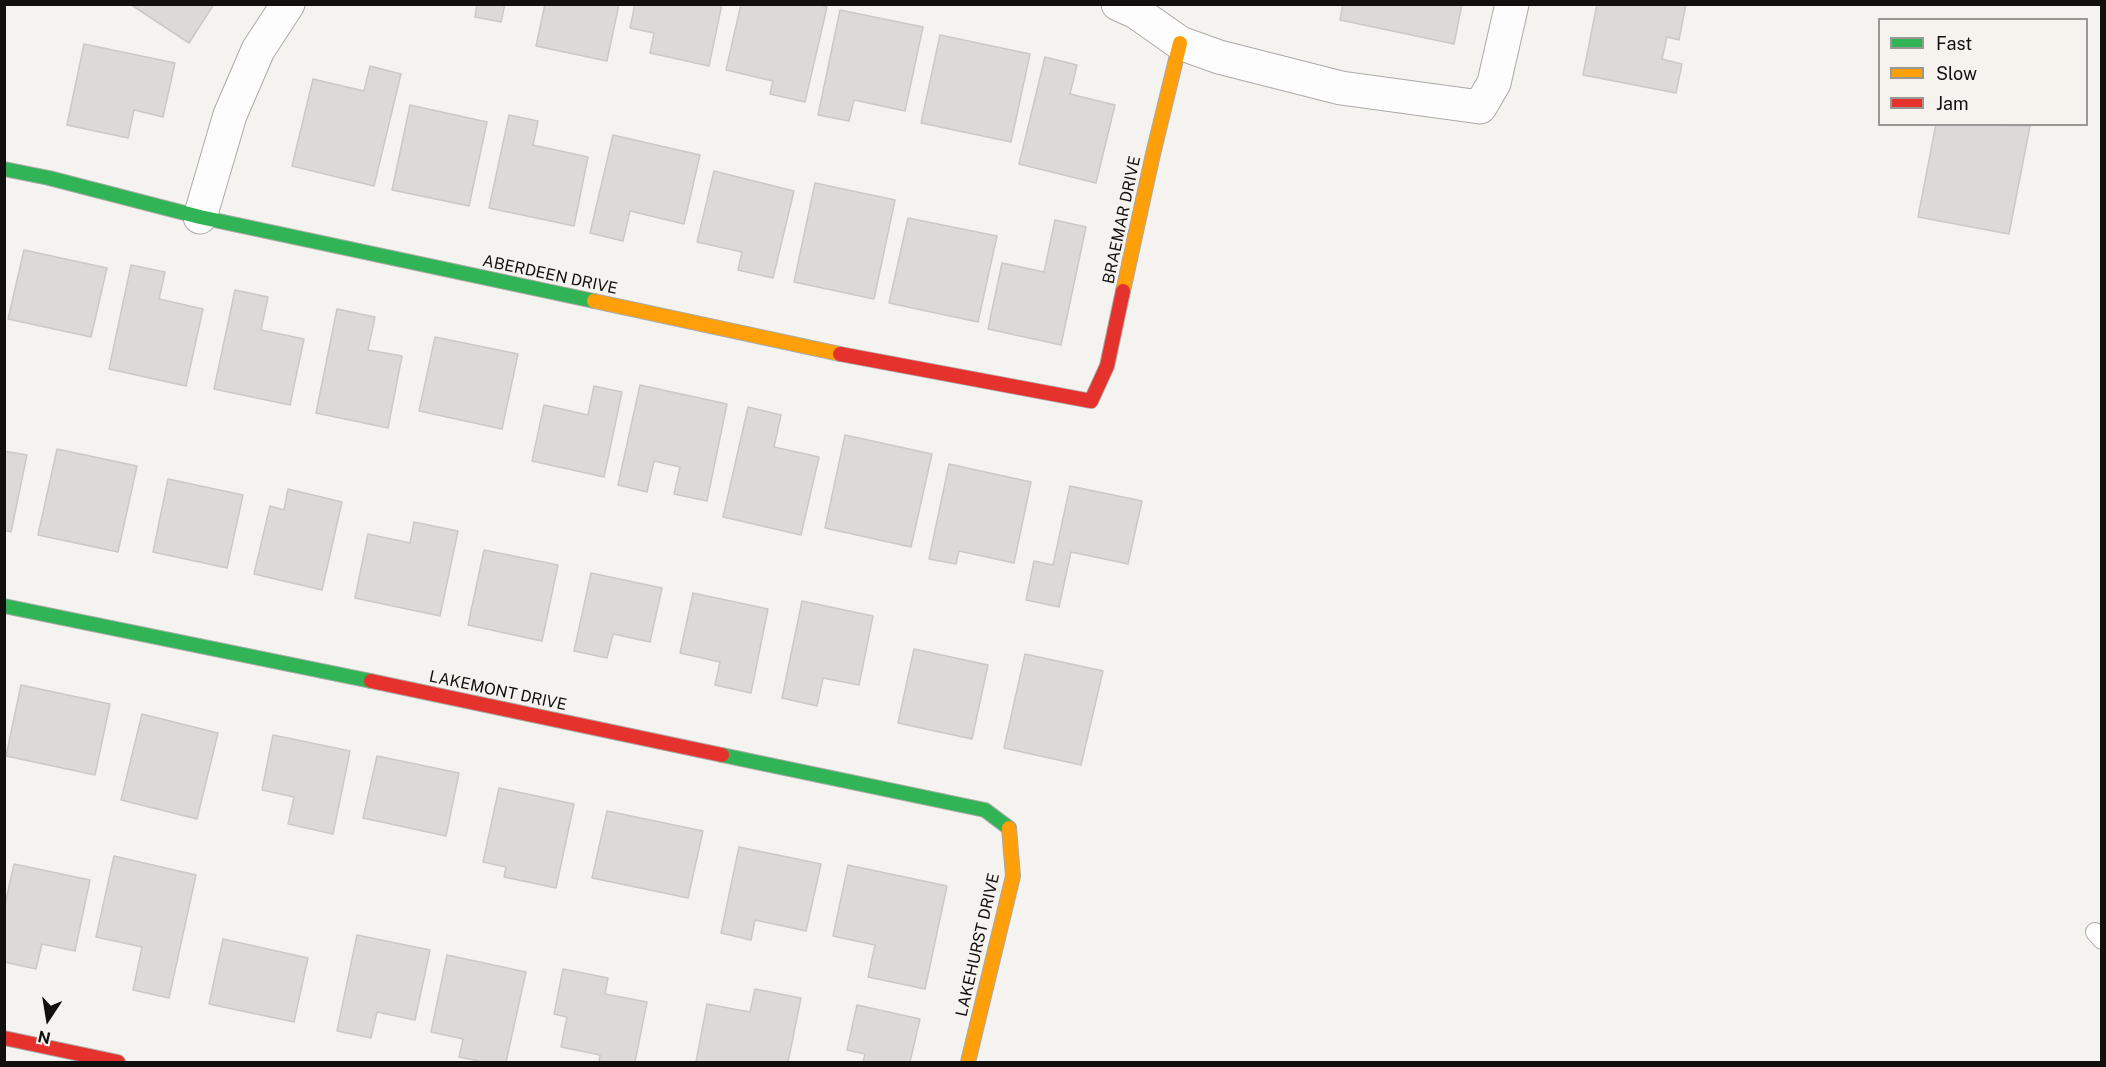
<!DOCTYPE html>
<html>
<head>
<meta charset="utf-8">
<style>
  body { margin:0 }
  #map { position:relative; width:2106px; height:1067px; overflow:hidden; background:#f5f3f0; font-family:"Public Sans",sans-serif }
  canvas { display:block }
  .frame { position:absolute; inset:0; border:6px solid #11100f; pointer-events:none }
  .legend { position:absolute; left:1878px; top:18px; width:210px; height:108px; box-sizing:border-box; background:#f6f3ef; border:2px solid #9a9895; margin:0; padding:8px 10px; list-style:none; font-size:18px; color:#11100f }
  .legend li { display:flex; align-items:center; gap:12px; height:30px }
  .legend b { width:30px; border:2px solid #9a9895 }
  .north { position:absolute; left:18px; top:989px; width:60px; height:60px; -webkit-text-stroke:4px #f6f3ef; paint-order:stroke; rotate:192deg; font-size:16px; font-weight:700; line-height:24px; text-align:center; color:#11100f }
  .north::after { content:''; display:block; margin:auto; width:21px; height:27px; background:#11100f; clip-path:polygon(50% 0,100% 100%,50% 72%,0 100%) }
</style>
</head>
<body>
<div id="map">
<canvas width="2106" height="1067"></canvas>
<div class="frame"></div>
<ul class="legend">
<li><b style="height:8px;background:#30b455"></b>Fast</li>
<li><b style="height:8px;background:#ff9f0a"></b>Slow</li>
<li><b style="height:8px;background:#e5322d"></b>Jam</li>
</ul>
<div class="north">N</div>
</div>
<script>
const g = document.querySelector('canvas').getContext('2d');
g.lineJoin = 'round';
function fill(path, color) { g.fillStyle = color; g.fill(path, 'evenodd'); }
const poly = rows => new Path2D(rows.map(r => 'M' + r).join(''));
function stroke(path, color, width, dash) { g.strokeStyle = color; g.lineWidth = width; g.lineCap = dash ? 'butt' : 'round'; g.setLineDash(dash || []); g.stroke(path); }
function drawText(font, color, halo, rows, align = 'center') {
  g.font = font + ' "Public Sans",sans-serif'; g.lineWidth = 6; g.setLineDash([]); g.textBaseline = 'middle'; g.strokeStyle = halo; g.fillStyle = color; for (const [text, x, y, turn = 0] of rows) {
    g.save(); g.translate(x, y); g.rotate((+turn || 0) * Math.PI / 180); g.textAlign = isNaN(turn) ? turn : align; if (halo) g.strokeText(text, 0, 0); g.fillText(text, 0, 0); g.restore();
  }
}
const building = poly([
  [130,4,214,4,189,43,130,4],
  [477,4,505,4,501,22,475,17,477,4],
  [545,4,619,4,607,61,536,46,545,4],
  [635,4,722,4,709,66,650,53,654,33,630,28,635,4],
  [741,4,816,4,827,7,805,102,770,94,773,81,726,70,741,4],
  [1343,4,1462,4,1454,44,1340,20,1343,4],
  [1597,4,1686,4,1679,40,1667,37,1662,59,1682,64,1676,93,1583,75,1597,4],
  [840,10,923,27,905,111,854,100,849,121,818,115,840,10],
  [940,35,1030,54,1011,142,921,123,940,35],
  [84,44,175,63,163,117,134,110,128,138,67,125,84,44],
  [1045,57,1077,65,1070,94,1115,105,1096,183,1019,164,1045,57],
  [370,66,401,74,374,186,292,166,313,79,364,91,370,66],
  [410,105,487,122,469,206,392,190,410,105],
  [509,115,538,121,533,145,588,157,574,226,489,208,509,115],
  [1936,124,2030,126,2009,234,1918,217,1936,124],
  [613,135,700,155,684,224,630,211,623,241,590,233,613,135],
  [714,171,794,191,773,278,738,270,742,252,697,242,714,171],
  [815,183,895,200,874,299,794,282,815,183],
  [908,218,997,236,978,322,889,303,908,218],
  [1055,220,1086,227,1061,345,988,329,1002,263,1044,272,1055,220],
  [24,250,107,268,91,337,8,319,24,250],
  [131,265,165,272,159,299,203,309,186,386,109,369,131,265],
  [235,290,268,297,261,330,304,339,290,405,214,389,235,290],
  [337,309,375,317,368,350,402,356,388,428,316,413,337,309],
  [435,337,518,354,502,429,419,411,435,337],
  [640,385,727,404,707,501,674,494,680,467,654,461,647,492,618,485,640,385],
  [594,386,622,392,604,477,532,461,544,405,588,415,594,386],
  [748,407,781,415,774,447,819,457,801,535,723,517,748,407],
  [845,435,932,454,911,547,825,528,845,435],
  [57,449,137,466,118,552,38,535,57,449],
  [4,451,27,455,11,532,4,530,4,451],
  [949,464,1031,482,1014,563,959,551,956,564,929,559,949,464],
  [168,479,243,495,227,568,153,552,168,479],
  [1070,486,1142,501,1128,564,1071,552,1059,607,1026,600,1034,561,1053,565,1070,486],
  [288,489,342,502,322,590,254,574,270,506,284,510,288,489],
  [414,522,458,531,440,616,355,598,368,534,410,543,414,522],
  [484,550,558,565,542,641,468,625,484,550],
  [591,573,662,588,650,642,613,634,607,658,574,651,591,573],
  [693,593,768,609,751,693,715,685,720,662,680,653,693,593],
  [802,601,873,616,859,685,823,678,817,706,782,698,802,601],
  [914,649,988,665,972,739,898,723,914,649],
  [1025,654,1103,671,1081,765,1004,748,1025,654],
  [21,685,110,704,95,775,6,756,21,685],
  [142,714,218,733,197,819,121,800,142,714],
  [273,735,350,751,333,834,288,824,294,797,262,790,273,735],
  [377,756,459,773,446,836,363,818,377,756],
  [499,788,574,804,556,888,504,877,506,867,483,862,499,788],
  [607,811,703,831,688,898,592,878,607,811],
  [739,847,821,864,806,931,755,920,751,940,721,933,739,847],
  [114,856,196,875,169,998,133,990,142,947,96,937,114,856],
  [14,864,90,880,75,951,42,944,36,969,4,962,4,909,14,864],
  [848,865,947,886,925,989,868,977,875,945,833,936,848,865],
  [357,935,430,950,415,1020,377,1012,371,1038,337,1031,357,935],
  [223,939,308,958,294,1022,209,1004,223,939],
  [447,955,526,972,506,1062,483,1062,459,1057,463,1039,431,1032,447,955],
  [563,969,608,978,605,994,647,1002,635,1062,599,1062,600,1055,561,1047,567,1017,554,1014,563,969],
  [755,989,801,998,788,1062,696,1062,707,1004,750,1012,755,989],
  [857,1005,920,1019,910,1062,863,1062,865,1054,847,1050,857,1005]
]);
fill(building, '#dcdad8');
stroke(building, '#cac9c7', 1.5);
const lane = poly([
  [2095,932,2102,940]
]);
const street = poly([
  [1118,4,1136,12,1180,43,1219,57,1341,88,1480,107,1494,83,1512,4],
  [200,217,230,115,258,50,288,4]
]);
const fast = poly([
  [4,169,49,178,200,217,594,301],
  [4,606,371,681],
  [722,755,985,810,1009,828]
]);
const slow = poly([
  [1123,291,1153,154,1180,43],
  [594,301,840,354],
  [968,1062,1013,876,1009,828]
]);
const jam = poly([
  [840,354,1091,401,1107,366,1123,291],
  [371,681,722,755],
  [4,1038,118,1062]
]);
stroke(lane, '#abaaa8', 20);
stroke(street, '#abaaa8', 35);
stroke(fast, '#abaaa8', 16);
stroke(slow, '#abaaa8', 16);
stroke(jam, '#abaaa8', 16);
stroke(lane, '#fefdfd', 18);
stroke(street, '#fefdfd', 33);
stroke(fast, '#30b455', 14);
stroke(slow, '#ff9f0a', 14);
stroke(jam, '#e5322d', 14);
drawText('16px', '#11100f', '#f6f3ef', [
  ["BRAEMAR DRIVE",1122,220,-78],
  ["ABERDEEN DRIVE",550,275,12],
  ["LAKEMONT DRIVE",498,691,12],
  ["LAKEHURST DRIVE",978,945,-77]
]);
</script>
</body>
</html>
